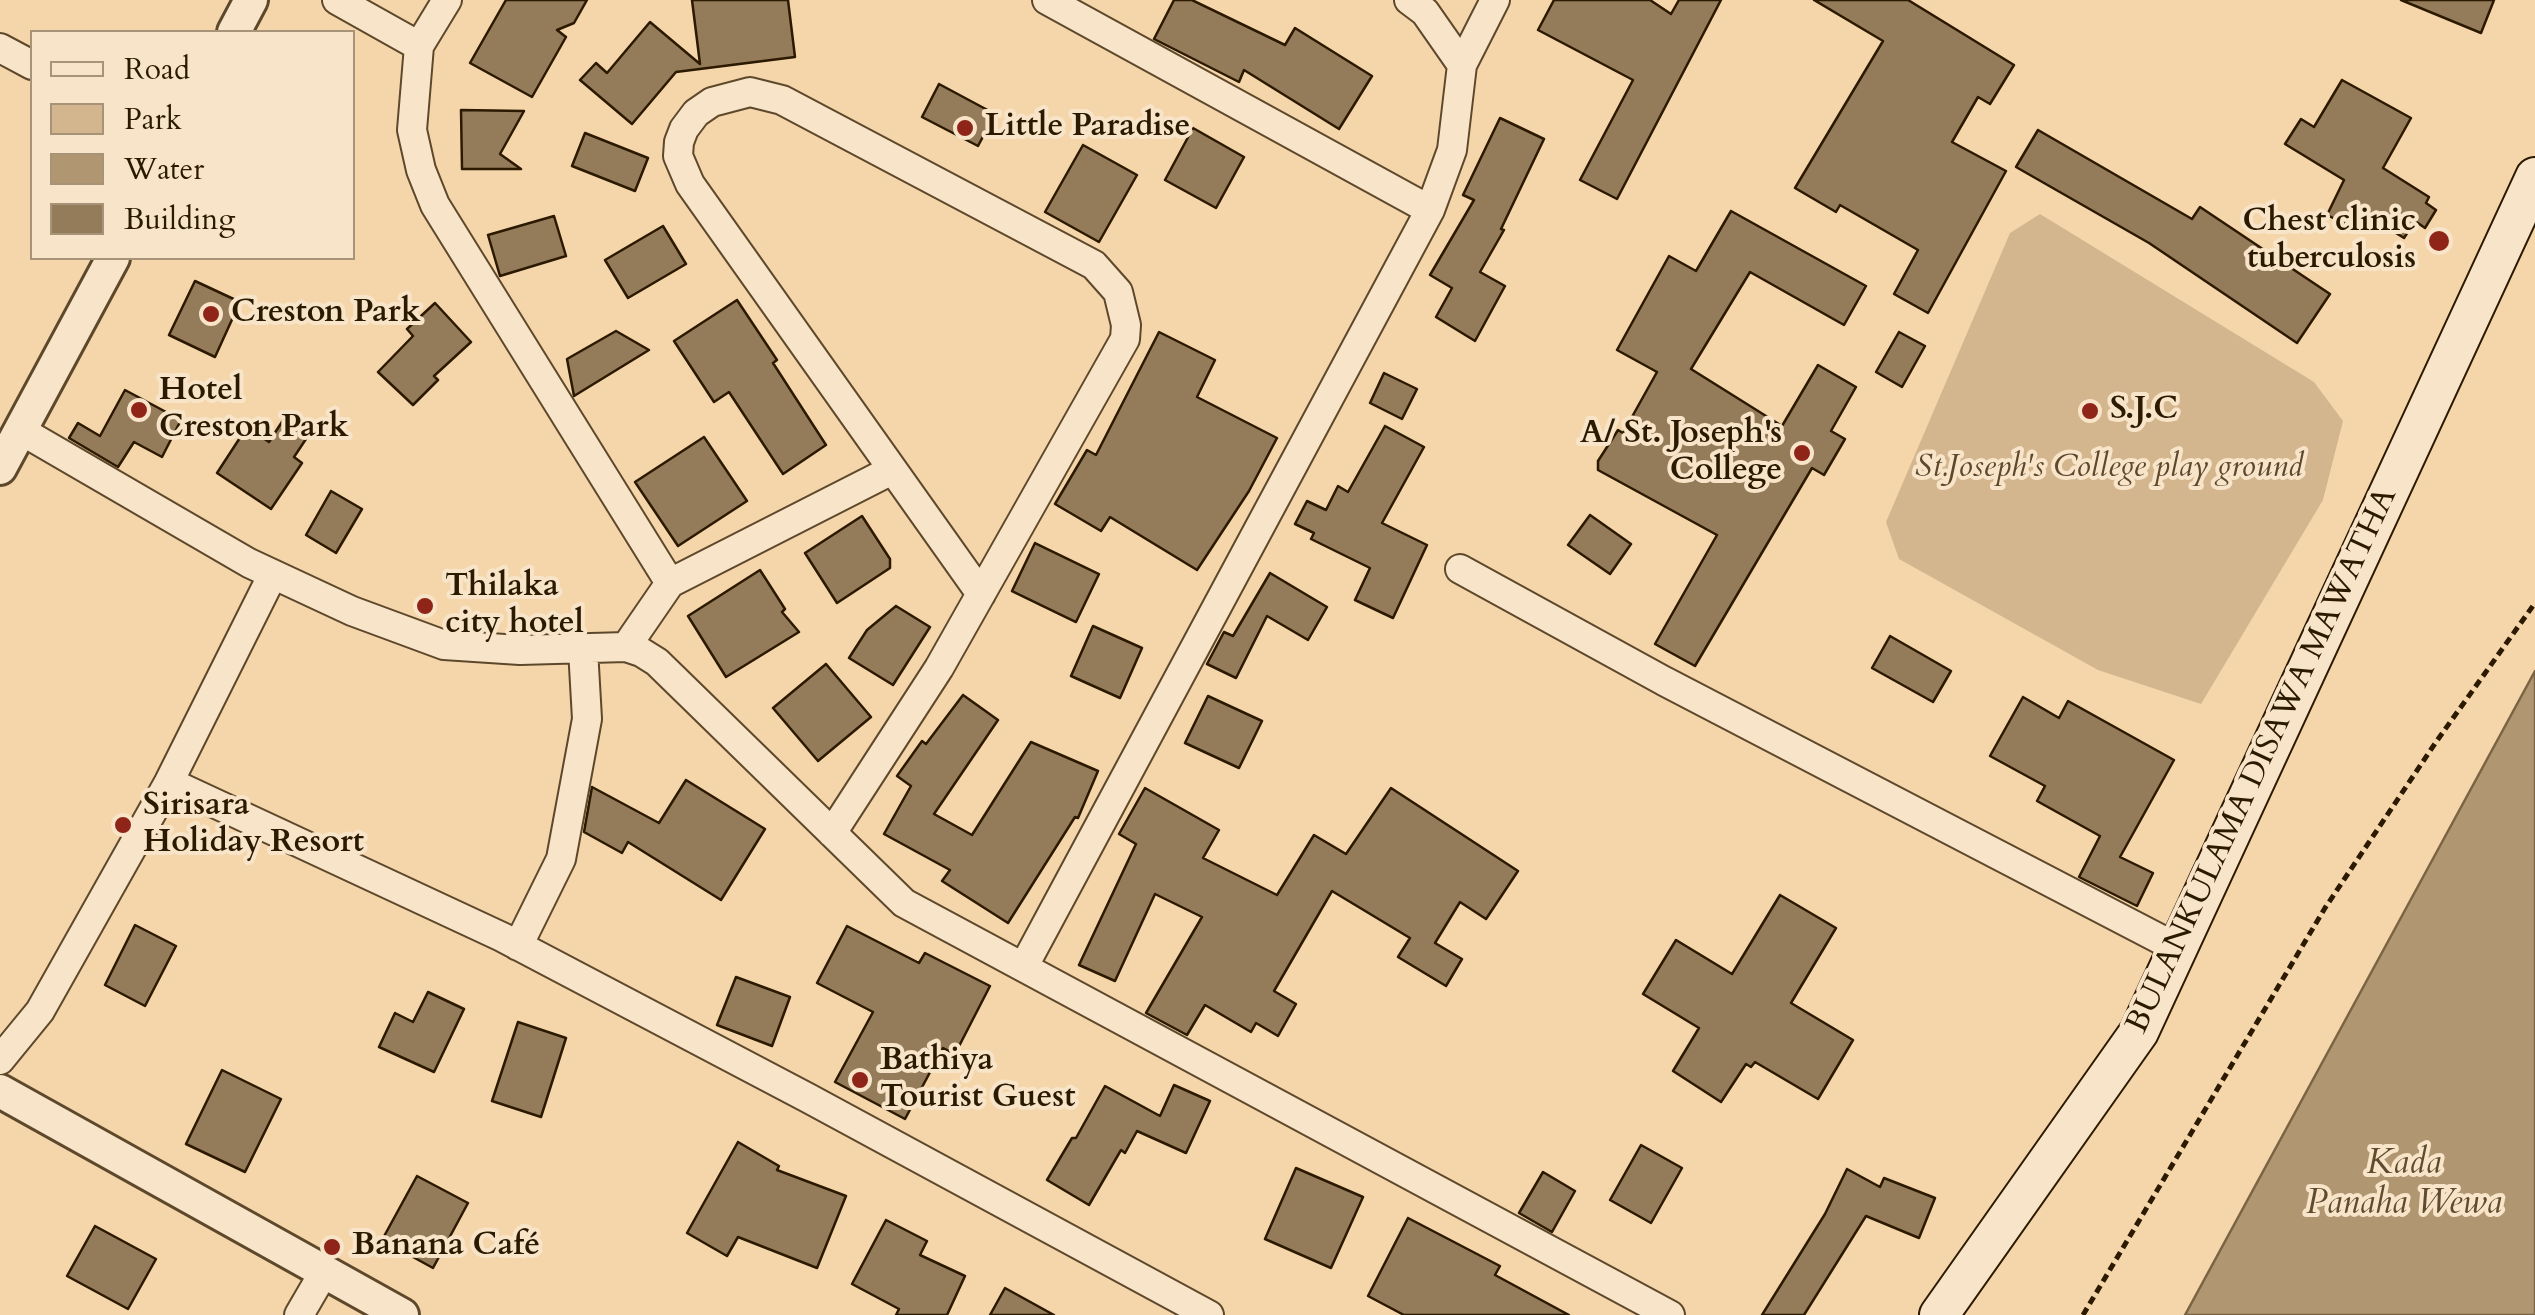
<!DOCTYPE html>
<html>
<head>
<meta charset="utf-8">
<style>
  body { margin:0 }
  #map { position:relative; width:2535px; height:1315px; overflow:hidden; background:#f5d6ab; font-family:Cardo,serif }
  canvas { display:block }
  .legend { position:absolute; left:30px; top:30px; width:325px; height:230px; box-sizing:border-box; background:#f8e4c8; border:2px solid #a69378; margin:0; padding:12px 18px; list-style:none; font-size:30px; color:#2b1900 }
  .legend li { display:flex; align-items:center; gap:20px; height:50px }
  .legend b { width:50px; border:2px solid #a69378 }
</style>
</head>
<body>
<div id="map">
<canvas width="2535" height="1315"></canvas>
<ul class="legend">
<li><b style="height:12px;background:#f8e4c8"></b>Road</li>
<li><b style="height:28px;background:#d3b68e"></b>Park</li>
<li><b style="height:28px;background:#b09671"></b>Water</li>
<li><b style="height:28px;background:#947b59"></b>Building</li>
</ul>
</div>
<script>
const g = document.querySelector('canvas').getContext('2d');
g.lineJoin = 'round';
function fill(path, color) { g.fillStyle = color; g.fill(path, 'evenodd'); }
const poly = rows => new Path2D(rows.map(r => 'M' + r).join(''));
function stroke(path, color, width, dash) { g.strokeStyle = color; g.lineWidth = width; g.lineCap = dash ? 'butt' : 'round'; g.setLineDash(dash || []); g.stroke(path); }
function drawText(font, color, halo, rows, align = 'center') {
  g.font = font + ' Cardo,serif'; g.lineWidth = 8; g.setLineDash([]); g.textBaseline = 'middle'; g.strokeStyle = halo; g.fillStyle = color; for (const [text, x, y, turn = 0] of rows) {
    g.save(); g.translate(x, y); g.rotate((+turn || 0) * Math.PI / 180); g.textAlign = isNaN(turn) ? turn : align; if (halo) g.strokeText(text, 0, 0); g.fillText(text, 0, 0); g.restore();
  }
}
fill(poly([
  [2040,214,2314,382,2343,421,2323,500,2201,704,2098,670,1899,559,1886,522,2010,233]
]), '#d3b68e');
const water = poly([
  [2535,671,2535,1315,2185,1315,2535,671]
]);
fill(water, '#b09671');
stroke(water, '#7b6444', 2.5);
const building = poly([
  [506,0,587,0,574,23,557,30,566,37,532,97,470,63,506,0],
  [692,0,788,0,795,57,676,72,632,124,580,80,596,63,607,73,650,22,700,64,692,0],
  [1174,0,1192,0,1285,45,1295,28,1372,76,1339,129,1244,70,1239,82,1154,39,1174,0],
  [1554,0,1650,0,1671,14,1679,0,1721,0,1617,199,1580,180,1633,80,1538,30,1554,0],
  [1814,0,1908,0,2014,65,1990,104,1978,97,1952,142,2006,171,1928,313,1894,294,1918,250,1840,205,1836,212,1795,188,1883,41,1814,0],
  [2401,0,2494,0,2481,33,2401,0],
  [2342,80,2411,118,2383,168,2429,197,2426,203,2436,210,2425,228,2415,221,2404,238,2367,215,2359,231,2327,215,2344,180,2285,144,2301,119,2314,127,2342,80],
  [939,84,995,114,978,146,922,117,939,84],
  [461,110,524,111,500,154,521,169,462,169,461,110],
  [1500,118,1544,139,1501,229,1504,230,1480,272,1505,286,1475,341,1436,317,1452,288,1430,275,1474,200,1463,195,1500,118],
  [1193,128,1244,157,1216,208,1165,180,1193,128],
  [2038,130,2192,219,2200,207,2330,294,2297,343,2149,243,2016,167,2038,130],
  [585,133,648,158,635,191,572,166,585,133],
  [1083,145,1137,175,1099,242,1045,212,1083,145],
  [1731,211,1866,286,1844,325,1750,272,1691,369,1782,426,1818,365,1856,387,1831,431,1845,439,1824,475,1812,468,1695,666,1655,644,1717,535,1598,470,1598,461,1618,430,1623,433,1657,372,1617,350,1669,256,1696,271,1731,211],
  [554,216,566,256,500,276,488,235,554,216],
  [663,226,686,264,628,298,605,260,663,226],
  [195,281,240,302,215,357,169,335,195,281],
  [737,300,777,360,773,363,826,445,783,474,729,392,714,402,674,341,737,300],
  [435,303,471,342,434,376,438,380,413,405,378,372,413,336,407,329,435,303],
  [616,331,649,350,574,396,567,359,616,331],
  [1159,332,1215,360,1197,397,1277,438,1249,491,1197,570,1110,517,1101,531,1055,504,1087,450,1096,455,1159,332],
  [1899,332,1925,346,1902,387,1876,372,1899,332],
  [1384,373,1417,389,1402,419,1370,403,1384,373],
  [125,390,181,420,162,457,134,442,118,467,69,438,78,423,100,436,125,390],
  [287,414,312,430,294,457,302,463,271,509,217,473,247,427,269,442,287,414],
  [1385,426,1424,447,1382,523,1427,545,1393,618,1355,600,1370,568,1311,539,1314,533,1295,524,1307,501,1326,510,1338,486,1348,492,1385,426],
  [704,437,747,501,678,546,635,482,704,437],
  [331,491,362,509,336,553,306,535,331,491],
  [1590,515,1631,544,1610,574,1568,545,1590,515],
  [862,516,890,559,890,568,837,603,805,553,862,516],
  [1035,543,1099,574,1076,622,1012,591,1035,543],
  [760,570,785,609,782,612,799,632,726,677,688,616,760,570],
  [1270,573,1327,607,1308,640,1267,616,1236,678,1207,664,1224,632,1233,636,1270,573],
  [896,606,930,627,893,685,849,658,867,630,896,606],
  [1093,626,1142,648,1120,698,1071,676,1093,626],
  [1890,636,1951,671,1933,702,1872,668,1890,636],
  [826,664,871,717,818,761,773,708,826,664],
  [963,695,998,720,934,814,972,835,1031,742,1098,771,1078,818,1075,817,1008,923,942,881,950,870,884,834,911,786,897,776,922,741,926,744,963,695],
  [1208,696,1262,721,1239,768,1185,743,1208,696],
  [2023,697,2059,718,2068,701,2174,760,2120,857,2153,873,2137,906,2079,877,2100,836,2037,801,2045,786,1990,756,2023,697],
  [686,780,765,829,721,900,628,842,622,853,584,832,592,787,659,823,686,780],
  [1145,788,1219,830,1203,858,1277,895,1314,835,1346,854,1391,788,1518,871,1486,919,1460,902,1435,943,1462,959,1446,986,1398,957,1410,938,1332,891,1274,991,1296,1004,1278,1036,1256,1023,1251,1032,1205,1005,1187,1035,1146,1013,1202,917,1155,894,1115,981,1079,965,1136,844,1119,834,1145,788],
  [1780,895,1836,928,1791,1003,1853,1040,1818,1099,1755,1062,1751,1067,1746,1064,1721,1102,1673,1071,1699,1028,1643,994,1676,940,1732,974,1780,895],
  [135,925,176,946,145,1006,105,985,135,925],
  [847,926,919,963,925,953,990,986,955,1054,943,1048,905,1119,835,1082,873,1012,817,983,847,926],
  [736,977,790,997,772,1046,717,1025,736,977],
  [428,992,464,1009,434,1072,379,1047,395,1013,413,1022,428,992],
  [518,1022,566,1038,541,1117,492,1101,518,1022],
  [222,1070,281,1099,245,1172,186,1144,222,1070],
  [1174,1085,1210,1101,1186,1153,1137,1131,1125,1153,1121,1150,1089,1205,1047,1180,1072,1138,1076,1138,1105,1086,1160,1116,1174,1085],
  [738,1142,779,1166,777,1170,846,1196,817,1268,738,1237,727,1256,687,1233,738,1142],
  [1641,1145,1682,1168,1651,1223,1610,1200,1641,1145],
  [1296,1168,1363,1197,1331,1268,1265,1239,1296,1168],
  [1847,1169,1880,1187,1884,1178,1935,1198,1919,1238,1866,1216,1804,1315,1762,1315,1825,1214,1847,1169],
  [1543,1172,1575,1191,1552,1232,1519,1213,1543,1172],
  [417,1176,468,1203,433,1268,382,1240,417,1176],
  [1408,1218,1500,1266,1495,1275,1569,1315,1404,1315,1368,1296,1408,1218],
  [886,1220,927,1241,920,1255,965,1276,947,1315,896,1315,899,1309,852,1284,886,1220],
  [95,1226,156,1259,128,1309,67,1276,95,1226],
  [1005,1288,1054,1315,990,1315,1005,1288]
]);
fill(building, '#947b59');
stroke(building, '#2b1900', 2.5);
const minor = poly([
  [337,0,419,46],
  [447,0,419,46,412,130,421,170,435,205,670,583],
  [1047,0,1430,210],
  [0,48,32,65],
  [1462,65,1495,0],
  [20,430,249,563,352,611,444,645,520,650,626,647,641,652,657,662,904,903,1670,1315],
  [1460,569,1664,681,2179,949],
  [626,647,670,583,892,470],
  [169,782,502,937,808,1098,1209,1315],
  [832,833,939,668,1125,339,1126,325,1118,292,1094,265,782,100,750,92,712,102,696,113,684,129,679,142,678,156,690,184,981,594],
  [518,946,561,859,587,719,583,649],
  [1024,966,1430,210,1452,150,1462,65,1425,12,1409,0],
  [0,1060,40,1011,169,782,273,574],
  [299,1315,324,1272]
]);
const tertiary = poly([
  [234,32,251,0],
  [0,468,113,258],
  [0,1091,402,1315]
]);
const secondary = poly([
  [1939,1315,2139,1032,2535,177]
]);
stroke(minor, '#5e482b', 32);
stroke(tertiary, '#5e482b', 38);
stroke(secondary, '#2b1900', 42);
stroke(poly([
  [2083,1315,2325,908,2436,742,2535,603]
]), '#2b1900', 5, [8, 5]);
stroke(minor, '#f8e4c8', 28);
stroke(tertiary, '#f8e4c8', 32);
stroke(secondary, '#f8e4c8', 38);
for (const [x, y, r, color] of [
  [965,128,10,"#8f2418"],
  [2439,241,12,"#8f2418"],
  [211,314,10,"#8f2418"],
  [139,410,10,"#8f2418"],
  [2090,411,10,"#8f2418"],
  [1802,453,10,"#8f2418"],
  [425,606,10,"#8f2418"],
  [123,825,10,"#8f2418"],
  [860,1080,10,"#8f2418"],
  [332,1247,10,"#8f2418"]
]) { const dot = new Path2D(); dot.arc(x, y, r, 0, 2 * Math.PI); g.fillStyle = color; g.fill(dot); stroke(dot, '#f8e4c8', 4); }
drawText('bold 32px', '#2b1900', '#f8e4c8', [
  ["Little Paradise",985,128],
  ["Chest clinic",2416,223,"right"],
  ["tuberculosis",2416,260,"right"],
  ["Creston Park",231,314],
  ["Hotel",159,392],
  ["Creston Park",159,429],
  ["S.J.C",2110,411],
  ["A/ St. Joseph's",1782,435,"right"],
  ["College",1782,472,"right"],
  ["Thilaka",445,588],
  ["city hotel",445,625],
  ["Sirisara",143,807],
  ["Holiday Resort",143,844],
  ["Bathiya",880,1062],
  ["Tourist Guest",880,1099],
  ["Banana Café",352,1247]
], 'left');
drawText('italic 32px', '#5d482b', '#f8e4c8', [
  ["St.Joseph's College play ground",2109,469]
]);
drawText('32px', '#2b1900', '#f8e4c8', [
  ["BULANKULAMA DISAWA MAWATHA",2263,761,-65]
]);
drawText('italic 35px', '#604b2d', '#f8e4c8', [
  ["Kada",2404,1165],
  ["Panaha Wewa",2404,1205]
]);
</script>
</body>
</html>
